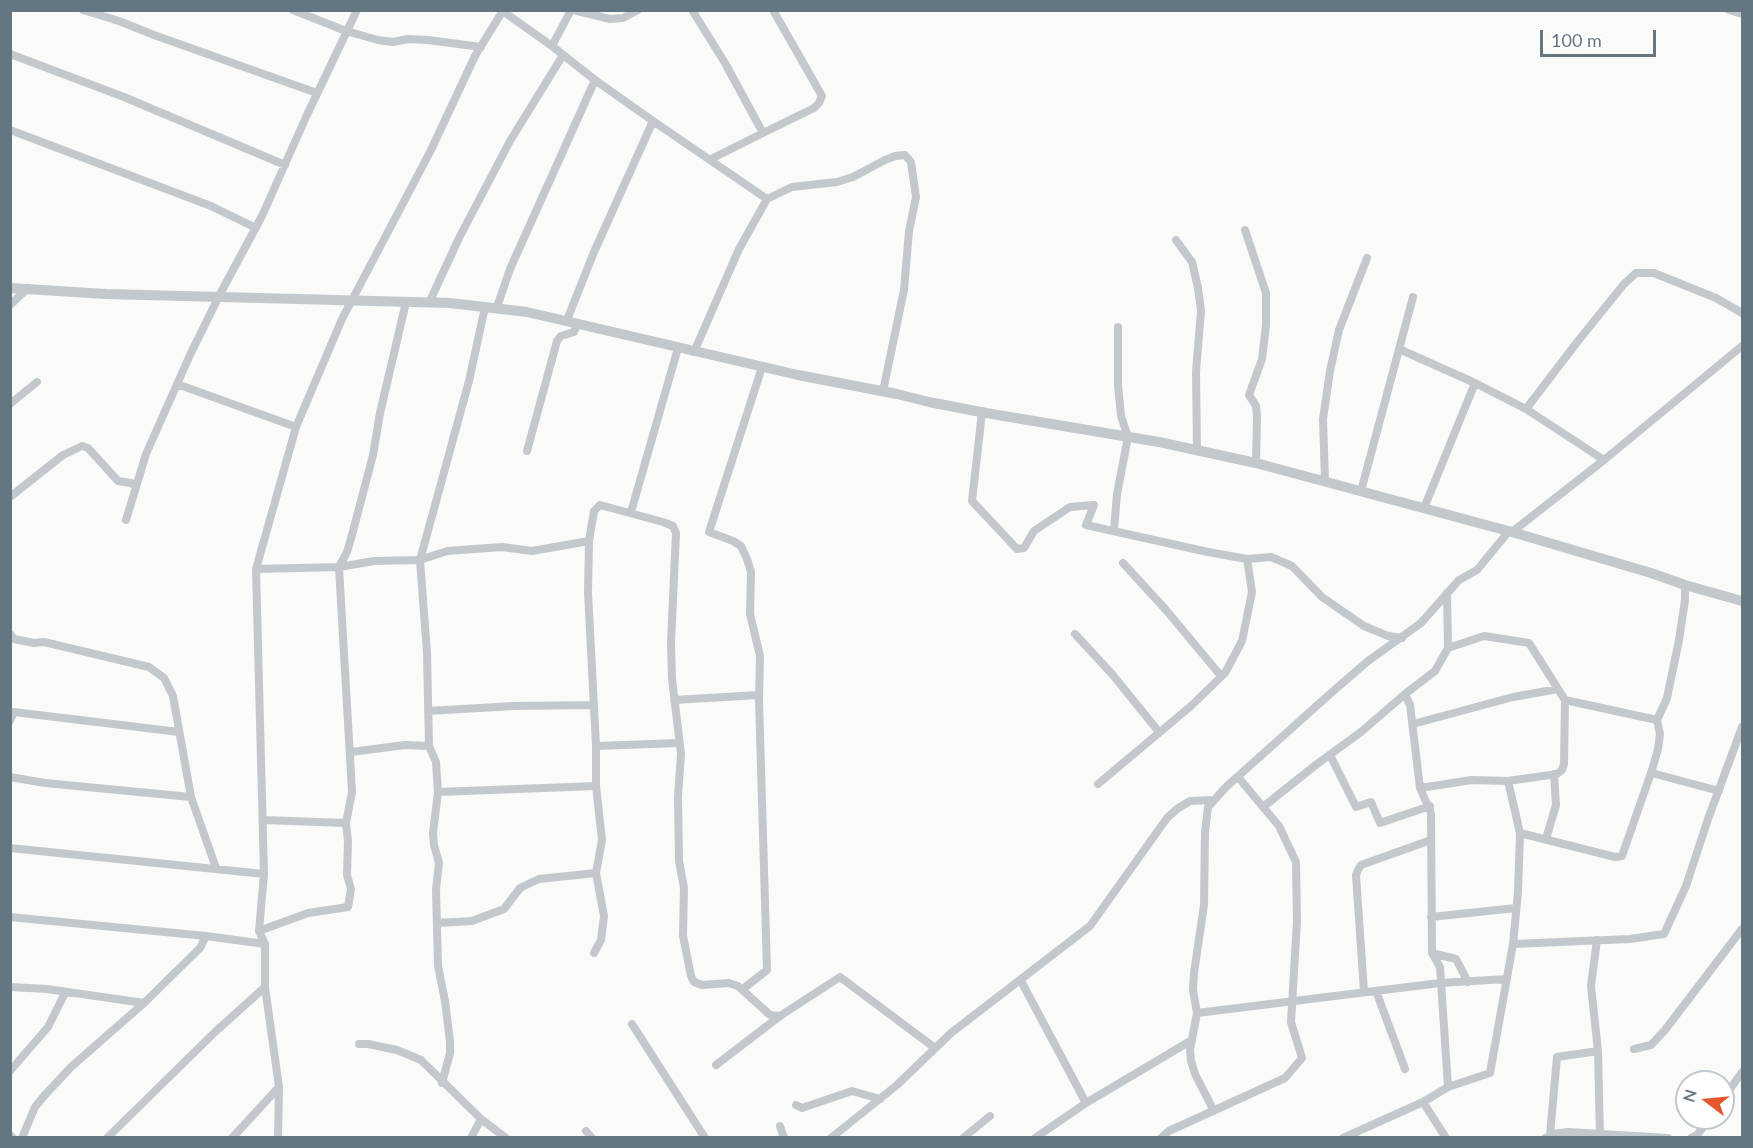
<!DOCTYPE html>
<html>
<head>
<meta charset="utf-8">
<style>
  body { margin:0 }
  #map { position:relative; width:1753px; height:1148px; overflow:hidden; background:#fafaf8; font-family:Lato,sans-serif }
  canvas { display:block }
  .frame { position:absolute; inset:0; border:12px solid #657683; pointer-events:none }
  .north { position:absolute; left:1675px; top:1070px; width:60px; height:60px; box-sizing:border-box; background:#fff; border:2px solid #c1c8cd; border-radius:50%; rotate:286deg; font-size:16px; font-weight:700; line-height:24px; text-align:center; color:#657683 }
  .north::after { content:''; display:block; margin:auto; width:21px; height:27px; background:#e4572e; clip-path:polygon(50% 0,100% 100%,50% 72%,0 100%) }
  .scale { position:absolute; left:1540px; top:30px; width:116px; height:27px; box-sizing:border-box; border:3px solid #657683; border-top:0; padding-left:8px; font-size:18px; line-height:21px; white-space:nowrap; color:#657683; -webkit-text-stroke:4px #fff; paint-order:stroke }
</style>
</head>
<body>
<div id="map">
<canvas width="1753" height="1148"></canvas>
<div class="frame"></div>
<div class="north">N</div>
<div class="scale">100 m</div>
</div>
<script>
const g = document.querySelector('canvas').getContext('2d');
g.lineJoin = 'round';
const poly = rows => new Path2D(rows.map(r => 'M' + r).join(''));
function stroke(path, color, width, dash) { g.strokeStyle = color; g.lineWidth = width; g.lineCap = dash ? 'butt' : 'round'; g.setLineDash(dash || []); g.stroke(path); }
stroke(poly([
  [83,10,119,21,154,35,317,93],
  [293,10,346,31,378,40,393,42,408,39,428,40,481,47],
  [501,10,552,46,595,80,653,121,767,199],
  [573,10,610,19,623,18,638,10],
  [692,10,725,63,763,133,711,159],
  [1729,10,1742,14],
  [552,46,571,10],
  [10,54,124,97,285,165],
  [10,130,211,206,256,228],
  [763,133,814,108,819,103,822,96,773,10],
  [1245,230,1266,293,1266,325,1262,359,1249,395,1256,406,1257,417,1256,463],
  [1176,240,1192,262,1198,288,1201,311,1196,372,1197,450],
  [429,303,459,238,510,141,563,55],
  [10,305,28,288],
  [497,307,510,269,595,80],
  [567,320,594,252,653,121],
  [1399,349,1475,383,1526,409,1604,460],
  [694,352,739,249,767,199,792,187,837,182,853,177,885,160,895,156,905,155,911,162,916,197,909,231,904,290,883,391],
  [177,384,296,427],
  [10,404,37,382],
  [1526,409,1578,341,1624,284,1636,273,1654,273,1716,298,1742,313],
  [982,412,972,501,1017,549,1024,548,1034,531,1070,507,1094,505,1086,525,1208,552,1247,559,1271,557,1292,566,1322,597,1364,626,1388,636,1402,638],
  [527,451,557,341,561,336,574,332,578,323],
  [1325,481,1323,419,1330,371,1339,330,1367,258],
  [1361,491,1413,297],
  [10,497,63,455,82,446,88,448,118,481,131,483,136,487],
  [1424,508,1475,383],
  [631,512,678,348],
  [126,520,146,454,190,355,219,296,262,216,306,117,357,10],
  [1114,530,1117,494,1128,437,1121,416,1118,385,1118,327],
  [1512,532,1604,460,1742,346],
  [1123,563,1166,610,1221,676],
  [256,569,339,567,374,561,420,560,447,551,502,547,532,551,589,541],
  [1447,593,1448,648,1435,671,1405,694,1410,705,1420,788,1431,813,1432,953,1456,959,1468,982],
  [10,634,14,639,34,643,44,642,149,667,164,678,173,696,191,797,216,868],
  [1075,634,1112,674,1159,732],
  [1448,648,1484,636,1529,643,1565,700],
  [674,700,759,695],
  [428,711,514,706,594,705],
  [10,721,14,712,179,732],
  [1413,724,1513,697,1558,689],
  [596,746,679,743],
  [351,752,405,745,429,746],
  [1330,755,1356,807,1371,802,1380,823,1430,806],
  [1652,773,1719,791],
  [10,777,45,783,191,797],
  [1098,784,1191,706,1225,673,1242,641,1252,592,1247,559],
  [1420,788,1472,780,1508,781,1557,774,1562,770,1564,764,1565,700,1657,720],
  [438,792,596,786],
  [1263,807,1317,764,1361,732,1405,694],
  [263,820,346,823],
  [1520,833,1615,857,1622,856,1652,770,1658,749,1660,734,1657,720,1667,698,1679,640,1685,600,1685,585],
  [1546,839,1556,805,1554,774],
  [10,848,264,874],
  [10,917,206,936,265,944],
  [1431,917,1516,908],
  [437,923,472,921,504,909,520,888,539,879,596,873],
  [259,931,308,913,348,907,351,889,347,875,348,841,346,823,352,792,339,567,347,552,352,535,373,455,380,413,406,302],
  [1597,940,1591,986,1598,1051,1600,1138],
  [1513,944,1630,939,1664,934,1686,886,1708,819,1742,727],
  [594,953,601,940,604,916,596,873,602,840,596,786,596,746,588,592,589,541,594,511,600,505,663,522,673,526,676,533,671,643,672,679,681,754,678,797,679,861,684,888,683,936,691,976,694,982,702,985,729,983,738,986,770,1015,780,1016],
  [1432,953,1440,967,1448,1087],
  [1021,981,1086,1103,1192,1040],
  [10,987,47,989,144,1003],
  [743,989,767,970,759,699,760,656,750,614,751,572,747,559,741,546,733,541,709,532,762,367],
  [1376,991,1405,1069],
  [1364,992,1356,875,1358,870,1361,865,1431,840],
  [1197,1013,1440,983,1507,979],
  [632,1024,705,1138],
  [359,1044,368,1044,397,1050,421,1060,481,1119,506,1138],
  [1634,1049,1651,1045,1665,1030,1742,929],
  [716,1065,780,1016,840,977,935,1048],
  [10,1071,48,1027,65,993],
  [442,1083,450,1053,450,1042,445,1001,438,966,436,889,439,863,434,845,433,833,438,792,436,762,429,746,427,653,420,560,469,381,485,307],
  [1723,1099,1742,1072],
  [1423,1102,1446,1138],
  [796,1105,802,1108,852,1091,880,1099],
  [1214,1111,1195,1074,1191,1061,1190,1050,1197,1013,1193,990,1194,973,1204,905,1205,832,1208,807,1226,787,1331,693,1368,661,1421,623,1459,580,1477,570,1509,531],
  [780,1126,784,1138],
  [586,1131,592,1138],
  [10,1135,13,1138],
  [1550,1135,1557,1057,1598,1051],
  [22,1138,35,1107,44,1096,71,1067,144,1003,200,948,206,936],
  [107,1138,215,1032,265,987],
  [232,1138,279,1087],
  [278,1138,279,1087,265,987,265,944,259,931,264,874,256,569,296,427,342,319,430,152,475,56,502,12],
  [471,1138,481,1119],
  [831,1138,897,1085,951,1033,1090,926,1167,818,1177,809,1190,801,1213,800],
  [963,1138,990,1116],
  [1035,1138,1086,1103],
  [1161,1138,1169,1131,1285,1078,1302,1058,1291,1022,1297,921,1296,862,1279,826,1238,777],
  [1343,1138,1423,1102,1448,1087,1490,1073,1513,944,1518,892,1520,833,1508,781],
  [1545,1138,1553,1134,1568,1132,1668,1138],
  [1691,1138,1697,1135,1710,1118]
]), '#c3c8cc', 8);
stroke(poly([
  [10,288,106,294,450,303,527,312,798,375,897,394,929,402,986,413,1159,442,1256,463,1512,532,1651,573,1685,585,1742,601]
]), '#c3c8cc', 10);
</script>
</body>
</html>
